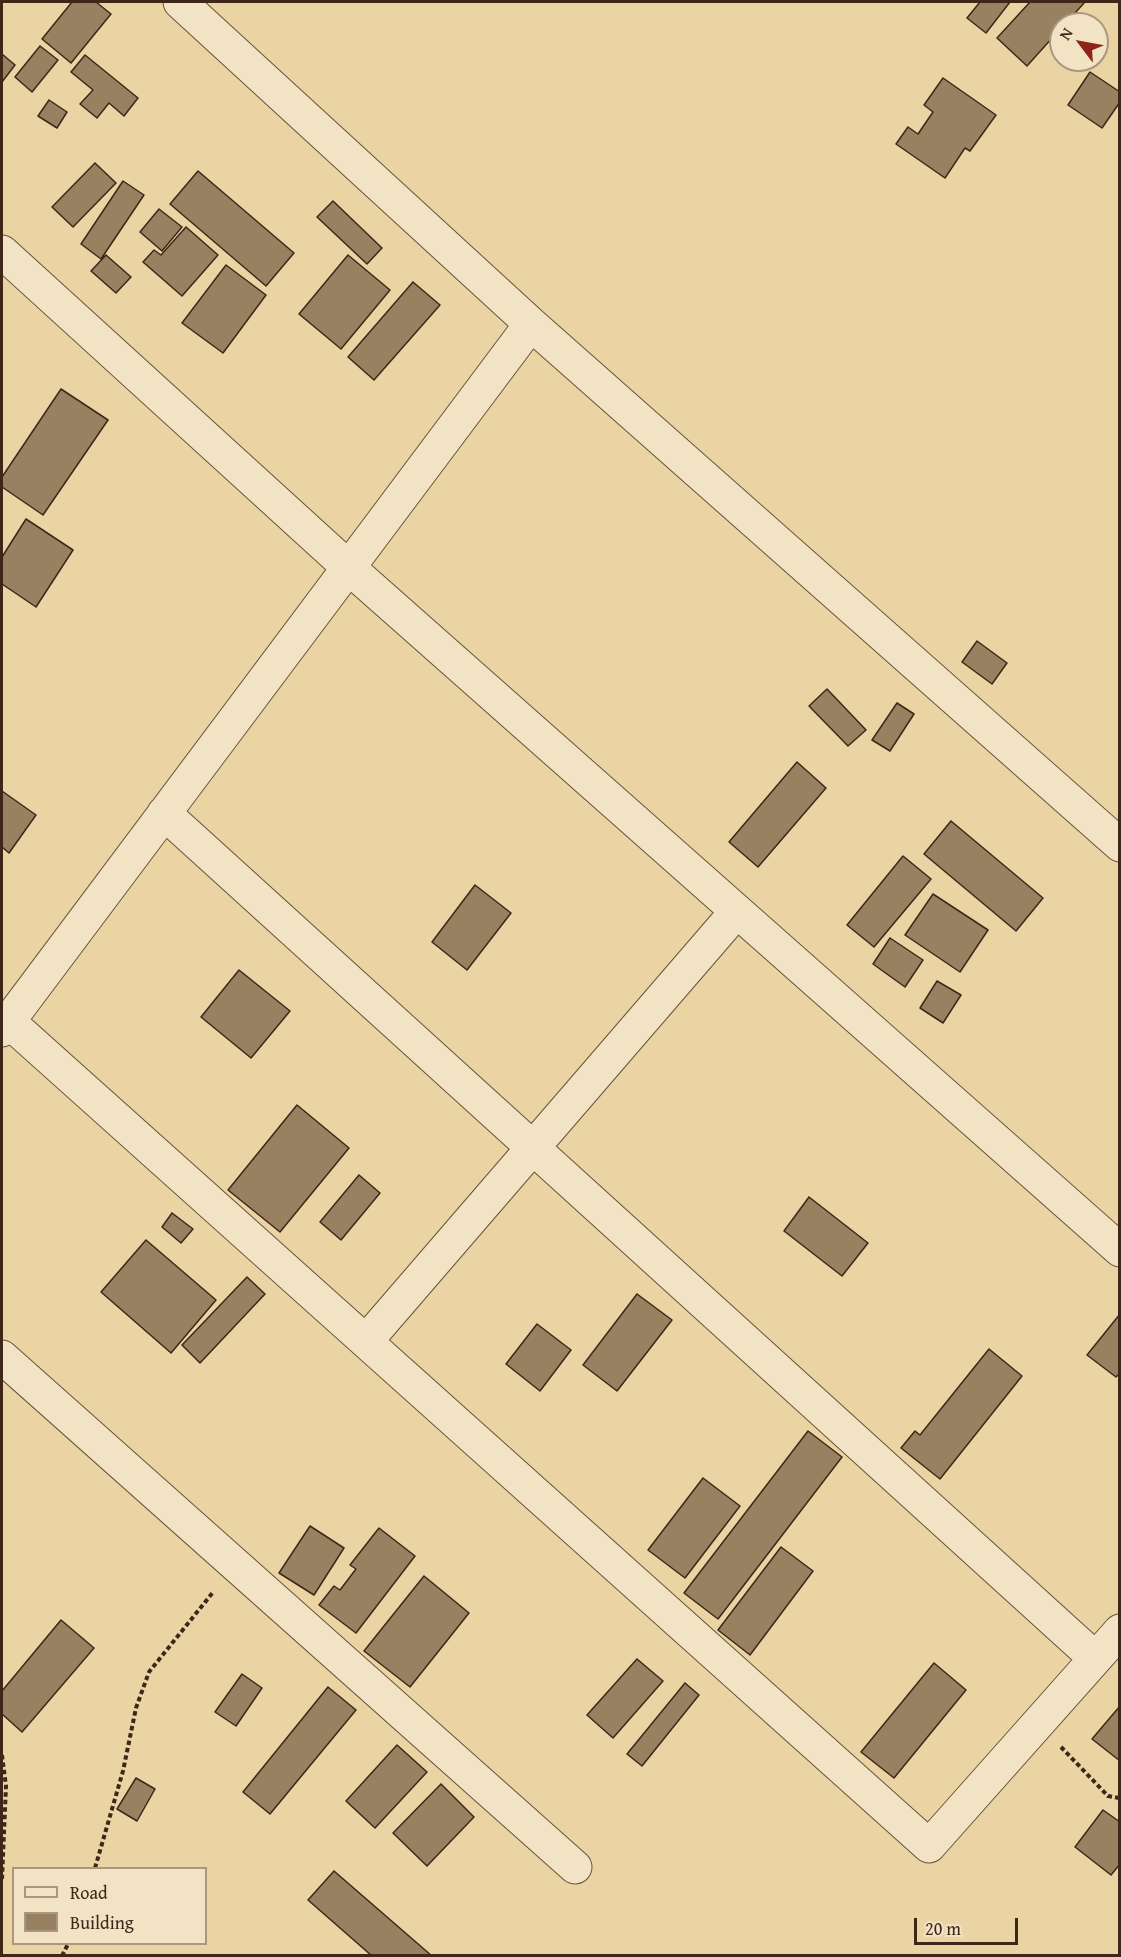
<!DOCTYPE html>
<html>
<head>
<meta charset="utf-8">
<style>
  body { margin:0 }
  #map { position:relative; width:1121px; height:1957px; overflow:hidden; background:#ead4a3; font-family:"Gentium Book Plus",serif }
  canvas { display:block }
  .frame { position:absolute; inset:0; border:3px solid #3e2718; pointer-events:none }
  .legend { position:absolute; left:12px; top:1867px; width:195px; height:78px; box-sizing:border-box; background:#f1e3c3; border:2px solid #a9987f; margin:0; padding:8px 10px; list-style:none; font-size:18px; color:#3e2718 }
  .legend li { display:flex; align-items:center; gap:12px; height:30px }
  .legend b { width:30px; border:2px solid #a9987f }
  .north { position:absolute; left:1049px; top:12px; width:60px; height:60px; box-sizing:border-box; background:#f1e3c3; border:2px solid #a9987f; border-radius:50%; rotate:302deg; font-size:16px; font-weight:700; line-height:24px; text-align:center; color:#3e2718 }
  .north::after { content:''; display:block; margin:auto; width:21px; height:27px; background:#8f2418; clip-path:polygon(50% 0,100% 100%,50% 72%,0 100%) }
  .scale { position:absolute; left:914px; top:1918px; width:104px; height:27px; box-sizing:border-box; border:3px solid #3e2718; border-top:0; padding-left:8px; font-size:18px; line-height:21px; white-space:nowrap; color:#3e2718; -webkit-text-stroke:4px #f1e3c3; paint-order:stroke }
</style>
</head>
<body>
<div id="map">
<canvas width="1121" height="1957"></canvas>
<div class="frame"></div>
<ul class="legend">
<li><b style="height:8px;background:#f1e3c3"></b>Road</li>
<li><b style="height:16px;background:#978160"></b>Building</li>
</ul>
<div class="north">N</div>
<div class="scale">20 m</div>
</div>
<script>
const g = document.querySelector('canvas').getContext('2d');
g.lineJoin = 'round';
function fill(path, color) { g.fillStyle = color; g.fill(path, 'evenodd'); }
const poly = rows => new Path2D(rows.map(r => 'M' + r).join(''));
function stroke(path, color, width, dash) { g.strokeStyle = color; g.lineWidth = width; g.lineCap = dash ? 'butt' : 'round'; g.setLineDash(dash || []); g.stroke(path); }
const building = poly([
  [72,2,96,2,111,14,71,63,42,39,72,2],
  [980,2,1010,2,986,33,967,18,980,2],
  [1030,2,1085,2,1065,24,1061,24,1061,28,1027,66,997,38,1030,2],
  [40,46,58,60,32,92,15,77,40,46],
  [2,54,15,65,2,82,2,54],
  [85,55,138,98,124,116,109,103,97,118,80,104,93,90,71,72,85,55],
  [1090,72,1120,92,1120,102,1102,128,1068,105,1090,72],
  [943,78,996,115,970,151,965,148,945,178,896,144,908,127,918,134,933,112,924,105,943,78],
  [49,100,67,112,57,128,38,116,49,100],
  [95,163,116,183,73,227,52,207,95,163],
  [198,171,294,253,266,286,170,204,198,171],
  [123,181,144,195,101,259,81,244,123,181],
  [333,201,382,248,367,264,317,217,333,201],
  [159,209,182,227,162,251,140,232,159,209],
  [186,227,218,255,182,296,143,262,154,250,161,255,186,227],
  [106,255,131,277,116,293,91,271,106,255],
  [348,255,390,290,341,349,299,314,348,255],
  [226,265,266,295,223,353,182,323,226,265],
  [413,282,440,305,374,380,348,357,413,282],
  [61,389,108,420,43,515,2,487,2,477,61,389],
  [26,519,73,550,36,607,2,584,2,557,26,519],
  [977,641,1007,663,992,684,962,662,977,641],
  [827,689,866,730,848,746,809,706,827,689],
  [897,703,914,714,890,751,872,740,897,703],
  [797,762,826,788,758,867,729,842,797,762],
  [2,791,36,815,9,853,2,847,2,791],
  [951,821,1043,898,1016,931,924,854,951,821],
  [903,856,931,879,874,947,847,925,903,856],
  [475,885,511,913,467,970,432,942,475,885],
  [933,894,988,930,960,972,905,935,933,894],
  [890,938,923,960,905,987,873,964,890,938],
  [239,970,290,1011,251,1058,201,1017,239,970],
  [937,981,961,995,943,1023,920,1008,937,981],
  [297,1105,349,1148,280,1232,228,1190,297,1105],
  [359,1175,380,1193,341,1240,320,1222,359,1175],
  [809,1197,868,1243,842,1276,784,1231,809,1197],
  [172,1213,193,1229,181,1243,162,1227,172,1213],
  [146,1240,216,1300,171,1353,101,1292,146,1240],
  [247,1277,265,1294,200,1363,182,1345,247,1277],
  [637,1294,672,1320,617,1391,583,1365,637,1294],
  [1120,1314,1120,1373,1116,1377,1087,1355,1120,1314],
  [537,1324,571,1350,540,1391,506,1364,537,1324],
  [989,1349,1022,1376,940,1479,901,1448,915,1431,920,1435,989,1349],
  [808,1431,842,1457,718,1619,684,1593,808,1431],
  [703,1478,740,1506,685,1578,648,1550,703,1478],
  [310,1526,344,1548,314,1595,279,1573,310,1526],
  [379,1528,415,1556,356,1633,319,1605,334,1586,340,1590,356,1569,350,1565,379,1528],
  [781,1547,813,1571,750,1655,718,1630,781,1547],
  [424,1576,469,1613,410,1687,364,1651,424,1576],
  [61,1620,94,1648,22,1732,2,1714,2,1691,61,1620],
  [637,1659,663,1681,613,1738,587,1715,637,1659],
  [934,1663,966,1690,894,1778,861,1752,934,1663],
  [242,1674,262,1688,236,1726,215,1712,242,1674],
  [685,1683,699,1695,642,1766,627,1754,685,1683],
  [328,1687,356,1710,270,1814,243,1792,328,1687],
  [1120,1706,1120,1761,1092,1739,1120,1706],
  [397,1745,427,1772,375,1828,346,1801,397,1745],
  [136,1778,155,1789,137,1821,117,1809,136,1778],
  [441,1784,474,1817,427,1866,393,1833,441,1784],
  [1103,1810,1120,1822,1120,1864,1111,1875,1075,1847,1103,1810],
  [334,1871,432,1956,372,1956,308,1900,334,1871]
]);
fill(building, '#978160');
stroke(building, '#3e2718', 1.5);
const minor = poly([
  [180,2,531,324,1120,845],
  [2,252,348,567,1120,1250],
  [164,813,1095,1658],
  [8,1021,929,1846,1120,1631],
  [2,1030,531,324],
  [367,1340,737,911],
  [2,1357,575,1867]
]);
stroke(minor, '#69523b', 35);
stroke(poly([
  [1061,1747,1108,1796,1120,1798],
  [2,1755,6,1786,2,1879],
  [95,1868,123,1771,136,1708,149,1672,214,1591],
  [62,1956,68,1944]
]), '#3e2718', 4, [4.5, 3]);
stroke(minor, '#f1e3c3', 33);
</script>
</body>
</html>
